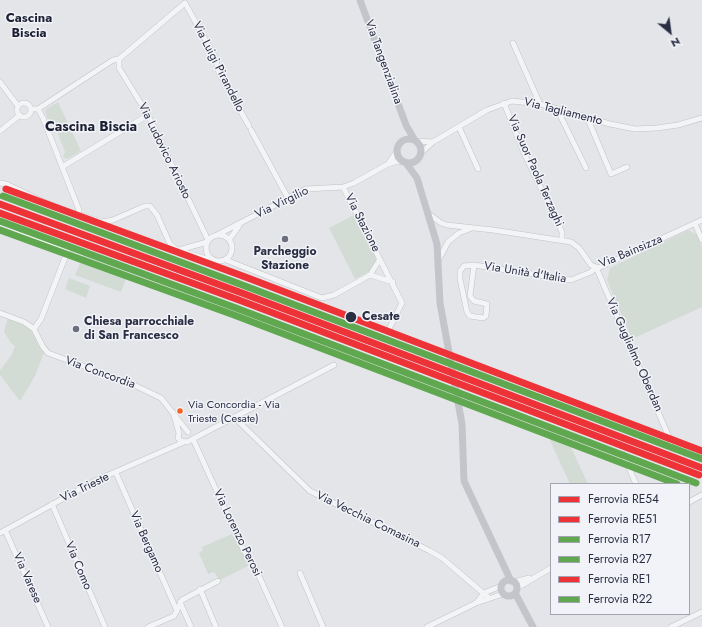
<!DOCTYPE html>
<html>
<head>
<meta charset="utf-8">
<style>
  body { margin:0 }
  #map { position:relative; width:702px; height:627px; overflow:hidden; background:#e4e5e9; font-family:Jost,sans-serif }
  canvas { display:block }
  .legend { position:absolute; left:550px; top:483px; width:140px; height:132px; box-sizing:border-box; background:#f2f3f8; border:1px solid #a2a4b0; margin:0; padding:5px 7px; list-style:none; font-size:12px; color:#2a2e43 }
  .legend li { display:flex; align-items:center; gap:8px; height:20px }
  .legend b { width:20px; border:1px solid #a2a4b0 }
  .north { position:absolute; left:650px; top:12px; width:40px; height:40px; -webkit-text-stroke:3px #f2f3f8; paint-order:stroke; rotate:151deg; font-size:11px; font-weight:700; line-height:16px; text-align:center; color:#2a2e43 }
  .north::after { content:''; display:block; margin:auto; width:14px; height:18px; background:#2a2e43; clip-path:polygon(50% 0,100% 100%,50% 72%,0 100%) }
</style>
</head>
<body>
<div id="map">
<canvas width="702" height="627"></canvas>
<ul class="legend">
<li><b style="height:5px;background:#ee3338"></b>Ferrovia RE54</li>
<li><b style="height:5px;background:#ee3338"></b>Ferrovia RE51</li>
<li><b style="height:5px;background:#60a84f"></b>Ferrovia R17</li>
<li><b style="height:5px;background:#60a84f"></b>Ferrovia R27</li>
<li><b style="height:5px;background:#ee3338"></b>Ferrovia RE1</li>
<li><b style="height:5px;background:#60a84f"></b>Ferrovia R22</li>
</ul>
<div class="north">N</div>
</div>
<script>
const g = document.querySelector('canvas').getContext('2d');
g.lineJoin = 'round';
function fill(path, color) { g.fillStyle = color; g.fill(path, 'evenodd'); }
const poly = rows => new Path2D(rows.map(r => 'M' + r).join(''));
function stroke(path, color, width, dash) { g.strokeStyle = color; g.lineWidth = width; g.lineCap = dash ? 'butt' : 'round'; g.setLineDash(dash || []); g.stroke(path); }
function drawText(font, color, halo, rows, align = 'center') {
  g.font = font + ' Jost,sans-serif'; g.lineWidth = 3; g.setLineDash([]); g.textBaseline = 'middle'; g.strokeStyle = halo; g.fillStyle = color; for (const [text, x, y, turn = 0] of rows) {
    g.save(); g.translate(x, y); g.rotate((+turn || 0) * Math.PI / 180); g.textAlign = isNaN(turn) ? turn : align; if (halo) g.strokeText(text, 0, 0); g.fillText(text, 0, 0); g.restore();
  }
}
fill(poly([
  [58,102,81,151,67,159,63,157,65,152,53,121,48,119,45,112,46,109],
  [354,215,377,259,374,269,355,279,329,228],
  [688,230,697,235,702,246,702,307,632,339,607,280,610,268],
  [85,251,130,268,121,292,75,275],
  [69,278,90,286,86,298,65,289],
  [8,317,30,328,39,346,44,352,35,376,20,401,0,375,0,370,11,356,15,346,11,343,4,332],
  [541,421,562,428,588,484,570,484],
  [232,534,250,565,220,580,214,572,208,574,199,553,203,550,202,547]
]), '#d2dcd4');
const street = poly([
  [513,43,540,104],
  [0,82,18,106],
  [504,103,524,153,562,232,562,240],
  '17 110a7 7 0 1 1 14 0a7 7 0 1 1-14 0Z',
  [31,109,38,109,43,118,79,210,79,215],
  [38,109,113,60,119,59],
  [557,109,586,168],
  [587,117,611,174,627,167],
  [459,127,478,169],
  [251,130,288,198],
  [0,131,20,115],
  [417,141,433,142],
  [397,151,388,164,398,161,403,162],
  [421,153,433,142,487,110,512,101,540,104,610,124,635,129,657,128,678,125,702,118],
  [62,167,148,115],
  [0,183,6,184,57,208,102,222,113,220,145,206,150,206,157,215,170,244,177,250,213,261],
  [343,187,402,303,390,327],
  [429,214,441,223,447,225,493,230,571,242,579,248,591,265,598,268,702,220],
  [0,223,68,250,41,319,34,329],
  [695,224,702,240],
  '206 248a13 13 0 1 1 26 0a13 13 0 1 1-26 0Z',
  [217,235,306,189,343,187,354,183,388,164],
  [208,240,148,115,119,68,119,59,185,3,215,57,219,73,249,126],
  [229,240,239,226],
  [179,250,207,242],
  [439,259,448,242,459,233,472,228],
  [226,260,322,298,334,295,370,275,380,259],
  [474,265,470,296,474,301,487,304,486,316,483,318,470,316,467,312,460,279,460,271,464,266,474,265,571,280,591,272,596,267,671,442],
  [370,275,393,282],
  [0,313,24,322,34,329],
  [34,329,43,347,48,353,132,384,161,398,188,432],
  [173,412,179,433,178,438,181,441,187,442,334,365],
  [234,417,310,491,430,551,442,558,489,598],
  [193,439,242,547,254,565,282,627],
  [623,454,636,484],
  [116,473,177,611],
  [689,502,702,495],
  [52,504,105,627],
  [5,530,48,627],
  [0,533,97,480,184,442],
  [300,573,323,627],
  [514,582,529,578],
  [517,588,551,568],
  [200,589,216,627],
  [180,602,191,627],
  [477,602,484,593,501,586],
  [148,627,174,616,182,600,218,581],
  [427,627,476,603,503,594],
  [671,627,702,612]
]);
stroke(street, '#c1c2c7', 6);
stroke(street, '#f3f4f6', 5);
stroke(poly([
  [360,0,406,125,414,139],
  '397 151a12 12 0 1 1 24 0a12 12 0 1 1-24 0Z',
  [406,163,417,178,437,244,440,303,462,424,464,481,511,581],
  '501 588a8 8 0 1 1 16 0a8 8 0 1 1-16 0Z',
  [515,593,533,627]
]), '#c4c5ca', 7);
stroke(poly([
  [0,204,242,293,702,468]
]), '#ee3338', 7);
stroke(poly([
  [0,213,239,300,699,475]
]), '#ee3338', 7);
stroke(poly([
  [3,196,245,286,702,459]
]), '#60a84f', 7);
stroke(poly([
  [0,221,236,308,696,483]
]), '#60a84f', 7);
stroke(poly([
  [6,189,248,278,702,451]
]), '#ee3338', 7);
stroke(poly([
  [0,230,234,315,677,484]
]), '#60a84f', 7);
for (const [x, y, r, color] of [
  [285,239,4,"#6b6e7d"],
  [351,317,6,"#2a2e43"],
  [76,329,4,"#6b6e7d"],
  [180,411,3.5,"#f26522"]
]) { const dot = new Path2D(); dot.arc(x, y, r, 0, 2 * Math.PI); g.fillStyle = color; g.fill(dot); stroke(dot, '#f2f3f8', 1.5); }
drawText('11px', '#2a2e43', '#f2f3f8', [
  ["Via Concordia - Via",188,405],
  ["Trieste (Cesate)",188,419]
], 'left');
drawText('12px', '#2a2e43', '#f2f3f8', [
  ["Via Tangenzialina",383,62,70],
  ["Via Luigi Pirandello",218,67,63],
  ["Via Tagliamento",563,112,14],
  ["Via Ludovico Ariosto",164,151,64],
  ["Via Suor Paola Terzaghi",535,171,66],
  ["Via Virgilio",282,203,-26],
  ["Via Stazione",362,223,63],
  ["Via Bainsizza",631,252,-23],
  ["Via Unità d'Italia",525,273,9],
  ["Via Guglielmo Oberdan",634,355,66],
  ["Via Concordia",100,373,20],
  ["Via Trieste",85,488,-26],
  ["Via Vecchia Comasina",368,520,26],
  ["Via Lorenzo Perosi",237,533,64],
  ["Via Bergamo",146,542,66],
  ["Via Como",78,566,67],
  ["Via Varese",27,578,66]
]);
drawText('bold 12px', '#2a2e43', '#f2f3f8', [
  ["Parcheggio",285,252],
  ["Stazione",285,266],
  ["Chiesa parrocchiale",84,322,"left"],
  ["di San Francesco",84,336,"left"]
]);
drawText('bold 12px', '#2a2e43', '#f2f3f8', [
  ["Cesate",362,317]
], 'left');
drawText('bold 13px', '#1c2034', '#f2f3f8', [
  ["Cascina",29,19],
  ["Biscia",29,34]
]);
drawText('bold 14px', '#1c2034', '#f2f3f8', [
  ["Cascina Biscia",91,128]
]);
</script>
</body>
</html>
